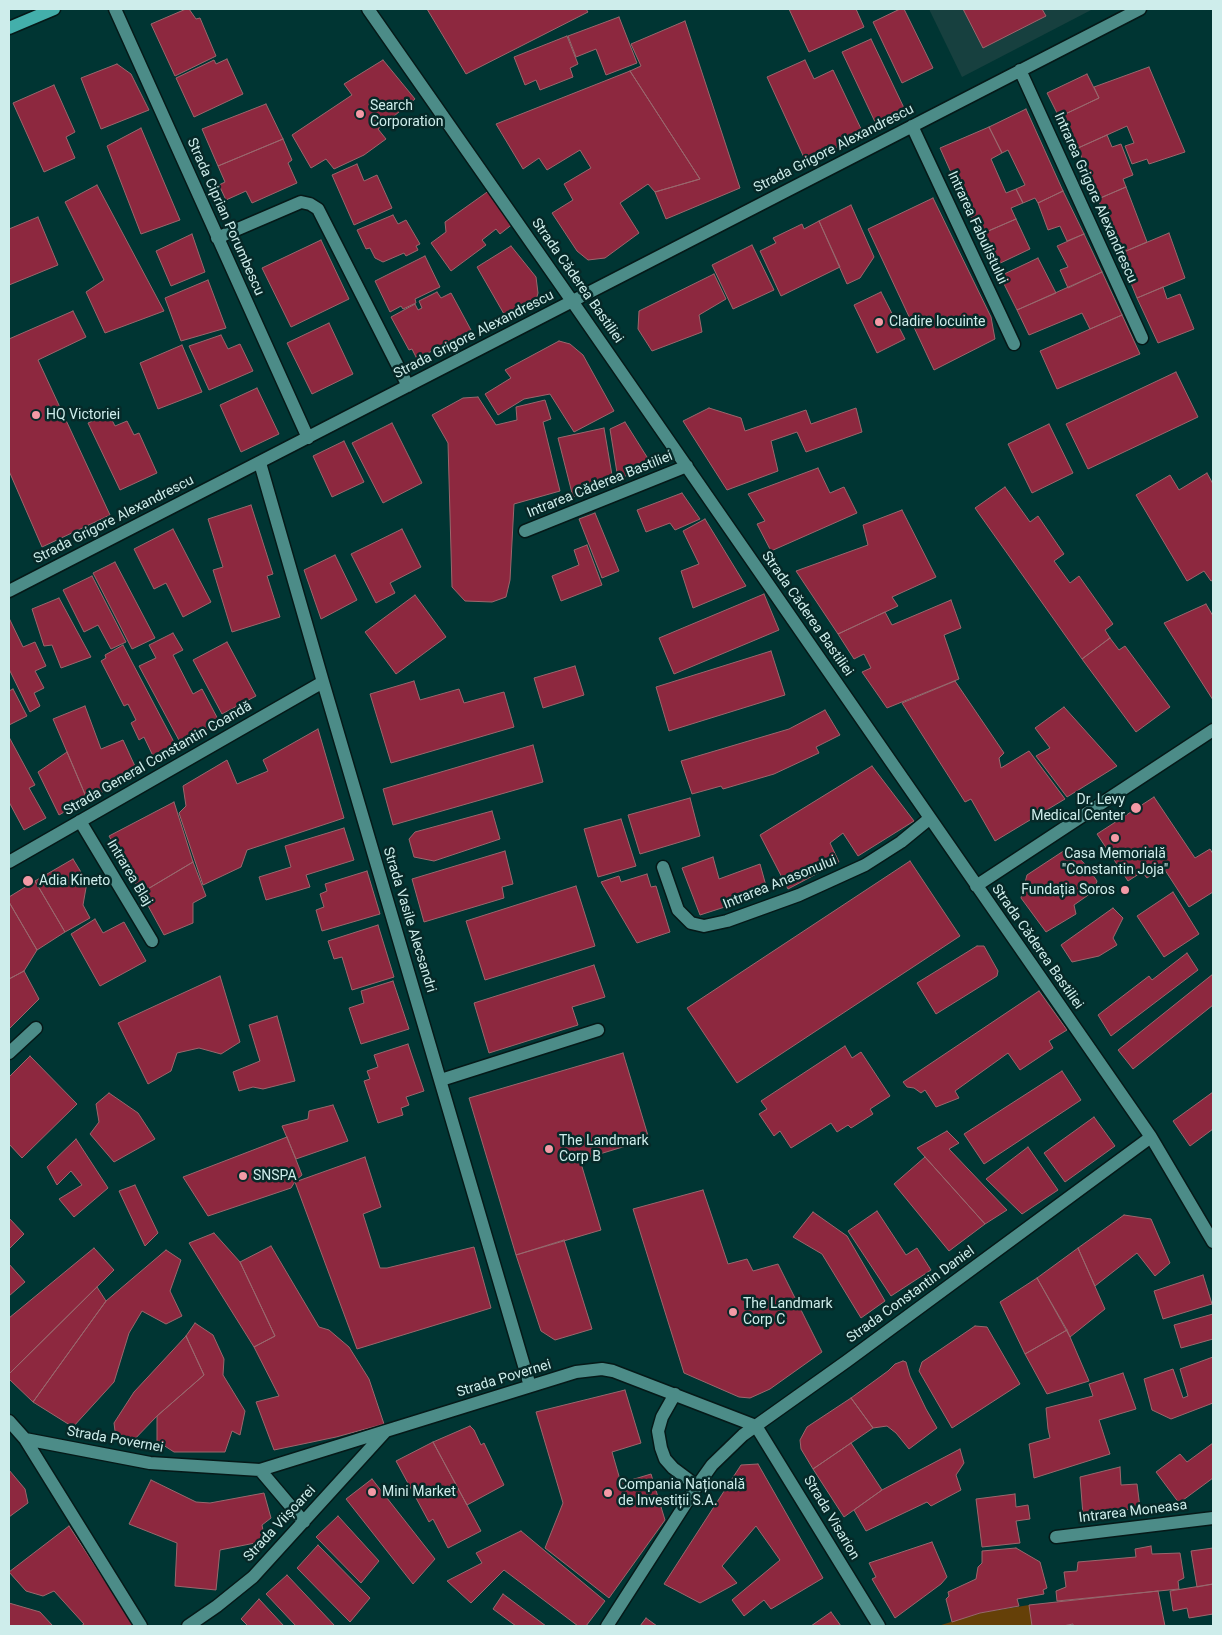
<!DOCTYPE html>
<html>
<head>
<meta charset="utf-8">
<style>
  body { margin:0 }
  #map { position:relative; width:1222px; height:1635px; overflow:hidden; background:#003533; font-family:Roboto,sans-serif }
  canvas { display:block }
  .frame { position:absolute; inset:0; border:10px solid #ceedeb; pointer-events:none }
</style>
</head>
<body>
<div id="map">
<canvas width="1222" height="1635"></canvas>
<div class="frame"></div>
</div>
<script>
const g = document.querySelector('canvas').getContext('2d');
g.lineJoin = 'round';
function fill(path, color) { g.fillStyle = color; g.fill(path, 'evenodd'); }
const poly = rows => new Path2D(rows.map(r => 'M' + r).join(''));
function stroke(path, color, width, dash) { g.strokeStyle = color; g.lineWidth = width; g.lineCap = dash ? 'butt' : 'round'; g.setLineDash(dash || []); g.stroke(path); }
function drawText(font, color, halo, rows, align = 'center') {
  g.font = font + ' Roboto,sans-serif'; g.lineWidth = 5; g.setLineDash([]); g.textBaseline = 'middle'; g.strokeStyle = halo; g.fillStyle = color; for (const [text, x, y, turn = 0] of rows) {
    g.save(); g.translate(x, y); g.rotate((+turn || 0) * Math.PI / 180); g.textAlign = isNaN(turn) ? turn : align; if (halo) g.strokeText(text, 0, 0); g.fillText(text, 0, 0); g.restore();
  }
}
fill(poly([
  [929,9,1093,9,962,77]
]), '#17403f');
fill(poly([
  [1029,1605,1032,1626,938,1626,980,1613]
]), '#654008');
const building = poly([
  [186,9,189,9,196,19,200,18,216,56,175,76,151,24,186,9],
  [427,9,586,9,588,12,466,74,427,9],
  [789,9,856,9,864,27,809,52,789,9],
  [900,9,904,9,933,68,902,83,873,22,900,9],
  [963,9,1042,9,1046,16,983,48,963,9],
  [619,17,637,63,606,75,596,49,576,57,568,36,619,17],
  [685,21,740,188,666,219,655,192,700,179,630,71,641,66,631,44,685,21],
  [567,36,578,64,570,68,573,77,540,90,536,80,525,85,514,57,567,36],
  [871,39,905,110,876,124,842,52,871,39],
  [227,59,243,94,194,117,176,78,214,60,216,64,227,59],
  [383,60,415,99,378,129,386,139,364,155,334,169,326,159,311,168,292,135,352,95,344,84,383,60],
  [805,60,814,79,833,70,864,135,806,162,767,77,805,60],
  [117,64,131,74,149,110,101,129,81,78,117,64],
  [1149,67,1185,152,1149,164,1147,159,1132,164,1125,146,1134,143,1127,126,1078,148,1063,115,1099,98,1094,87,1149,67],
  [630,71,700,179,655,192,648,184,620,203,639,233,605,258,588,260,577,251,552,213,573,200,564,184,591,168,580,150,547,170,539,158,523,169,496,124,630,71],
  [1087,74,1099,98,1059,117,1047,93,1087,74],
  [54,85,75,132,66,137,75,158,44,172,13,103,54,85],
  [266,104,283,139,218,166,202,129,266,104],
  [1026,109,1063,191,1038,203,1035,198,1023,203,1016,189,1025,185,1008,150,1002,153,989,127,1026,109],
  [989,127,1002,153,991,159,1006,193,1016,189,1023,203,1011,208,1016,219,979,235,940,148,989,127],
  [141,128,180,220,141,234,107,146,141,128],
  [1107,135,1112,147,1121,144,1133,175,1123,179,1126,187,1098,199,1078,148,1107,135],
  [283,139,292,160,288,163,297,183,252,203,246,191,226,200,219,185,225,182,218,166,283,139],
  [357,164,364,181,377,175,392,208,354,225,332,175,357,164],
  [97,185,164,311,105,333,86,292,104,280,65,202,97,185],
  [1126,187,1147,242,1119,254,1098,199,1126,187],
  [490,190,514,223,500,234,496,229,482,240,486,245,451,271,431,243,446,232,445,222,490,190],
  [1063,191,1084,234,1067,241,1060,226,1048,230,1038,203,1063,191],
  [933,198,991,317,995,339,934,370,868,229,933,198],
  [851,205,874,257,860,278,847,284,819,221,851,205],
  [393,215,398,224,406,220,420,244,416,246,418,250,406,256,404,253,383,262,375,258,370,248,366,249,357,230,393,215],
  [38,217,58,265,9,285,9,229,38,217],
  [1016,219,1030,249,994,266,979,235,1016,219],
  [819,221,840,267,781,296,760,251,776,243,773,238,802,224,804,229,819,221],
  [1169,233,1185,278,1137,298,1119,254,1169,233],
  [192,234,205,272,171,286,156,251,192,234],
  [1084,234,1102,272,1068,288,1060,270,1068,267,1057,246,1084,234],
  [321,240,349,299,291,327,262,268,321,240],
  [752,245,774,290,733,309,712,265,752,245],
  [511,246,536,277,538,293,534,308,508,321,477,267,511,246],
  [425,256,440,287,415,299,416,303,403,309,401,306,390,312,375,281,425,256],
  [1038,258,1056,293,1017,310,1000,276,1038,258],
  [1102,272,1122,315,1090,329,1082,313,1029,335,1017,310,1102,272],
  [714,274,726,299,699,315,702,332,652,351,638,329,639,311,714,274],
  [208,280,226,328,181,341,165,298,208,280],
  [1163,287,1167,299,1180,294,1194,329,1158,343,1137,298,1163,287],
  [437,292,441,298,451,293,471,330,417,359,412,349,409,350,391,317,415,304,418,310,422,308,419,301,437,292],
  [881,292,905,339,877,353,854,305,881,292],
  [73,311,86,337,38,360,110,515,42,547,9,471,9,339,73,311],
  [1122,315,1140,354,1057,389,1040,351,1122,315],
  [329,323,353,374,312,394,287,343,329,323],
  [221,335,228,349,240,344,253,371,209,390,189,346,221,335],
  [559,341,570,344,583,355,614,411,574,432,550,394,524,399,498,415,485,394,511,378,505,370,559,341],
  [182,345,202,392,158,409,140,363,182,345],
  [1176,372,1198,417,1088,469,1066,424,1176,372],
  [257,388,279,434,241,452,220,405,257,388],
  [478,397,496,425,517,420,516,407,545,400,551,419,543,422,560,491,514,504,510,580,506,597,492,602,465,601,452,587,448,443,432,415,463,398,478,397],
  [709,408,741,418,745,431,806,410,811,424,856,408,862,432,806,452,797,432,771,441,778,471,727,490,683,421,709,408],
  [109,414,115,426,127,421,134,435,139,433,157,473,120,490,88,423,109,414],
  [625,422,652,465,618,479,610,429,625,422],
  [392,423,422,483,383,503,352,443,392,423],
  [1049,424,1073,473,1032,493,1008,444,1049,424],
  [604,428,613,481,573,497,558,438,604,428],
  [344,441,364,482,332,497,313,456,344,441],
  [818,468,830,493,844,487,857,513,771,551,757,524,765,521,748,494,818,468],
  [1207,473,1213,484,1213,580,1211,581,1204,571,1187,581,1136,495,1170,475,1179,490,1207,473],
  [1005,487,1030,522,1038,516,1064,554,1054,561,1070,583,1079,576,1113,624,1105,630,1110,638,1082,659,975,508,1005,487],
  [682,493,700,519,675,530,670,523,646,532,637,510,682,493],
  [251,505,273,574,267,576,280,617,232,632,213,570,223,567,208,519,251,505],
  [902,510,936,577,892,597,898,606,838,634,796,571,868,545,863,525,902,510],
  [595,513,619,571,602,578,579,519,595,513],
  [705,519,746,586,693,608,681,571,699,564,683,531,705,519],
  [173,529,211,602,183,617,166,583,154,589,134,549,173,529],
  [402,529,421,567,390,583,395,593,376,603,351,554,402,529],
  [587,545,602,585,561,601,552,576,579,565,574,550,587,545],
  [335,555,357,600,321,619,304,570,335,555],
  [115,562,155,638,132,649,93,573,115,562],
  [92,576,126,642,111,649,98,625,84,632,63,590,92,576],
  [764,594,779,630,674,674,659,638,764,594],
  [415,595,446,637,396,674,365,632,415,595],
  [59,598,91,657,61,668,52,645,44,646,32,609,59,598],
  [951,600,961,628,944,635,959,679,887,708,862,672,871,668,864,654,854,659,838,634,885,612,892,625,951,600],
  [1206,604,1213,616,1213,700,1164,623,1206,604],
  [9,618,23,647,35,642,46,666,35,671,44,688,34,693,40,706,30,712,9,669,9,618],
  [173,633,183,650,173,655,193,694,202,689,220,723,181,744,139,666,156,658,149,645,173,633],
  [1110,638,1119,650,1125,646,1170,707,1136,732,1082,659,1110,638],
  [227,642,256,696,222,714,193,660,227,642],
  [123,645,175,744,153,756,144,737,139,740,131,723,136,720,128,704,124,706,101,661,106,658,105,655,123,645],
  [771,651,785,695,669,731,656,687,771,651],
  [575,666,584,695,543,708,534,678,575,666],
  [414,681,420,700,459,689,464,703,504,692,514,727,391,763,370,694,414,681],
  [955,681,1004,753,999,758,1001,768,1029,751,1065,799,995,841,971,799,965,802,902,703,955,681],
  [13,689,27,716,9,725,9,691,13,689],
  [85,706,101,749,123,740,139,775,87,799,53,719,85,706],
  [1064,707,1117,766,1067,797,1036,756,1050,748,1035,728,1064,707],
  [825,710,840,735,816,747,819,753,774,774,723,789,721,786,692,794,681,761,789,729,825,710],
  [318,729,344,818,247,850,241,867,203,885,179,813,186,806,183,786,227,760,237,784,268,771,263,760,318,729],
  [9,737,35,785,29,788,46,818,24,830,9,802,9,737],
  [533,745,543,782,393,825,383,789,533,745],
  [67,752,87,799,59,815,38,772,67,752],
  [872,766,914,821,858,856,843,833,830,843,839,862,788,889,760,835,872,766],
  [1154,797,1195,858,1210,849,1213,854,1213,892,1189,907,1163,867,1147,878,1142,872,1128,881,1097,834,1154,797],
  [690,798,700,836,640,854,628,815,690,798],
  [174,802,193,862,141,893,109,836,174,802],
  [492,811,500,839,434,861,414,857,409,839,415,832,492,811],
  [621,819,636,866,598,877,584,829,621,819],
  [344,828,354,860,306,875,310,887,266,900,259,877,291,867,285,846,344,828],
  [1068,848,1086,865,1097,881,1094,891,1074,905,1076,914,1046,932,1021,898,1027,875,1068,848],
  [505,851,513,884,502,887,504,898,424,922,412,879,505,851],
  [713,857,719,879,760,864,768,893,700,915,682,868,713,857],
  [73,859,87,882,83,905,90,918,65,932,35,881,73,859],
  [910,861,960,936,737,1083,687,1008,910,861],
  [193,862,206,896,193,903,193,923,164,935,141,893,193,862],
  [367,871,380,914,322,931,316,910,324,907,320,894,327,891,325,884,367,871],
  [647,874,651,887,656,886,670,932,637,943,601,882,619,876,621,882,647,874],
  [35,881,65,932,37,950,9,902,9,897,35,881],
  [576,886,595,946,485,980,466,921,576,886],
  [1173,892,1199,934,1164,957,1137,916,1173,892],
  [9,902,37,950,24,971,9,979,9,902],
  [1113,908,1123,918,1113,938,1117,945,1099,956,1072,962,1061,945,1113,908],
  [95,919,103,933,124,922,146,961,100,986,71,934,95,919],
  [378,925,394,977,352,990,342,957,334,959,328,941,378,925],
  [977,946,984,946,998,971,997,976,936,1014,917,983,977,946],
  [1187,953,1198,970,1111,1036,1098,1015,1149,976,1152,980,1187,953],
  [594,965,605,997,572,1007,578,1025,489,1053,474,1003,594,965],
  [24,971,39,999,9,1029,9,979,24,971],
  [1213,974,1213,1005,1133,1069,1118,1050,1213,974],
  [220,976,240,1042,221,1054,199,1048,177,1053,171,1071,148,1084,118,1023,220,976],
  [393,981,409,1029,361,1044,349,1008,364,1003,361,991,393,981],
  [1039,991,1067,1030,1049,1041,1053,1048,1020,1070,1008,1053,955,1091,959,1098,936,1107,925,1090,921,1093,914,1088,907,1087,903,1082,912,1076,1039,991],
  [277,1016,295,1081,263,1089,253,1087,239,1091,233,1072,260,1061,249,1025,277,1016],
  [408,1044,424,1091,406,1097,409,1105,401,1108,403,1115,378,1123,364,1081,370,1079,367,1071,378,1067,374,1055,408,1044],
  [845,1046,852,1058,861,1052,890,1096,870,1109,873,1114,851,1128,848,1125,837,1132,831,1123,791,1148,780,1131,774,1136,759,1114,767,1109,761,1101,845,1046],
  [623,1053,649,1139,580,1160,601,1230,516,1255,469,1098,623,1053],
  [30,1056,77,1104,22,1158,9,1144,9,1077,30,1056],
  [1062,1071,1081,1100,984,1164,964,1134,1062,1071],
  [1213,1092,1213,1129,1190,1146,1173,1121,1213,1092],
  [109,1093,138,1113,155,1139,114,1162,90,1134,99,1122,96,1104,109,1093],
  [333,1105,348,1141,296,1159,282,1126,308,1119,309,1111,333,1105],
  [1094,1117,1115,1146,1065,1182,1044,1153,1094,1117],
  [947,1131,959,1143,949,1149,1007,1210,985,1224,917,1148,947,1131],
  [287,1137,302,1175,296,1180,291,1188,208,1216,183,1177,287,1137],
  [76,1139,108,1188,74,1217,59,1199,82,1185,71,1171,57,1185,47,1167,76,1139],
  [1028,1147,1058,1190,1022,1214,986,1179,1028,1147],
  [365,1157,381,1207,363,1214,380,1268,387,1268,474,1247,491,1308,357,1349,295,1182,365,1157],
  [925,1157,985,1224,949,1251,894,1184,925,1157],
  [135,1185,158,1233,145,1246,119,1191,135,1185],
  [703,1190,728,1264,747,1259,753,1271,778,1264,822,1352,770,1389,750,1398,739,1397,684,1373,633,1209,703,1190],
  [877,1211,906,1255,917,1248,931,1270,891,1296,848,1231,877,1211],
  [813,1212,847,1236,885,1301,861,1318,822,1254,793,1237,813,1212],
  [1124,1215,1151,1219,1170,1263,1155,1276,1137,1253,1095,1286,1078,1248,1124,1215],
  [9,1218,24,1234,9,1249,9,1218],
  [214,1233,240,1262,275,1336,254,1347,189,1243,214,1233],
  [564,1240,592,1329,555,1340,541,1331,516,1255,564,1240],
  [271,1246,319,1327,329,1330,349,1347,369,1379,384,1424,336,1437,274,1450,256,1402,279,1396,254,1347,275,1336,240,1262,271,1246],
  [94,1248,114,1270,9,1374,9,1318,94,1248],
  [1078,1248,1105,1309,1070,1337,1037,1278,1078,1248],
  [166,1250,181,1260,170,1291,182,1316,166,1324,142,1311,129,1333,114,1382,73,1427,33,1402,106,1301,166,1250],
  [9,1264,25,1282,9,1296,9,1264],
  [1203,1275,1212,1304,1163,1319,1154,1291,1203,1275],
  [1037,1278,1067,1330,1025,1354,1000,1302,1037,1278],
  [97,1287,106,1301,33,1402,9,1379,9,1374,97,1287],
  [1213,1314,1213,1339,1181,1348,1174,1325,1213,1314],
  [195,1323,213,1335,224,1359,223,1375,245,1411,240,1435,232,1431,225,1452,174,1452,157,1441,157,1416,204,1375,186,1336,195,1323],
  [975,1326,987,1327,1020,1384,952,1428,919,1371,922,1362,975,1326],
  [1067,1330,1089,1381,1047,1394,1025,1354,1067,1330],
  [186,1336,204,1375,157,1416,129,1445,116,1439,114,1423,134,1392,186,1336],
  [1213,1357,1213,1403,1171,1419,1152,1410,1144,1379,1173,1369,1183,1398,1188,1396,1180,1369,1213,1357],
  [903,1361,906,1362,910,1376,926,1409,937,1428,909,1449,896,1433,887,1426,873,1428,851,1398,888,1371,895,1364,903,1361],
  [1123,1373,1136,1409,1099,1420,1110,1454,1034,1478,1029,1444,1050,1438,1048,1429,1046,1408,1093,1396,1089,1384,1123,1373],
  [625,1390,641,1443,612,1452,621,1483,651,1474,665,1520,609,1598,545,1548,563,1503,536,1412,625,1390],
  [851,1398,873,1428,813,1469,801,1449,800,1440,807,1427,851,1398],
  [470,1426,474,1430,481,1445,484,1443,504,1485,467,1505,433,1442,470,1426],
  [433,1442,481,1531,448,1548,433,1519,429,1522,396,1461,433,1442],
  [851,1443,882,1490,844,1517,813,1469,851,1443],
  [1213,1443,1213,1478,1179,1503,1156,1472,1180,1454,1187,1462,1213,1443],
  [960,1449,964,1463,956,1475,961,1490,931,1506,927,1502,866,1531,854,1510,882,1490,960,1449],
  [758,1464,823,1578,771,1609,764,1600,744,1616,732,1600,780,1560,756,1526,722,1566,737,1583,700,1603,664,1584,741,1465,758,1464],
  [1120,1467,1121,1485,1137,1484,1140,1508,1083,1515,1080,1477,1120,1467],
  [9,1470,25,1489,28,1503,9,1517,9,1470],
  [372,1479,435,1559,413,1584,346,1499,372,1479],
  [151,1480,196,1502,210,1503,264,1493,271,1518,262,1525,265,1541,220,1550,216,1590,175,1586,177,1543,129,1524,151,1480],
  [1015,1494,1016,1507,1028,1505,1030,1519,1016,1521,1020,1543,982,1547,976,1499,1015,1494],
  [338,1516,379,1561,361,1583,316,1537,338,1516],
  [69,1526,118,1601,134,1626,81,1626,84,1624,54,1591,43,1596,26,1591,9,1572,69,1526],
  [521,1531,605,1601,586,1626,578,1626,504,1570,471,1603,447,1581,482,1563,476,1553,521,1531],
  [932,1542,947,1577,941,1584,895,1618,872,1579,876,1577,869,1563,932,1542],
  [318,1545,370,1598,350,1622,297,1568,318,1545],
  [1151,1546,1152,1554,1180,1553,1184,1578,1178,1581,1179,1589,1057,1601,1056,1591,1066,1587,1064,1572,1077,1571,1078,1562,1136,1557,1135,1549,1151,1546],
  [1016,1548,1040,1562,1047,1588,1043,1590,1044,1594,1017,1599,1019,1606,980,1613,952,1622,946,1599,949,1596,948,1592,976,1579,978,1567,982,1563,982,1551,1016,1548],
  [1213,1548,1213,1584,1197,1587,1191,1551,1213,1548],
  [287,1575,335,1626,296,1626,266,1594,287,1575],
  [1213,1584,1213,1614,1189,1618,1187,1608,1173,1611,1170,1591,1213,1584],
  [1158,1591,1165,1626,1073,1626,1073,1624,1063,1626,1032,1626,1029,1605,1158,1591],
  [503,1594,546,1626,516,1626,493,1609,503,1594],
  [259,1599,284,1626,248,1626,241,1619,259,1599],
  [9,1603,40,1612,53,1626,9,1626,9,1603],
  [831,1612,841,1626,811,1626,831,1612],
  [646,1618,657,1626,640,1626,646,1618]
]);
fill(building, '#8d283f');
stroke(building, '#9a676d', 1);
const minor = poly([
  [115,9,308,438],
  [368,9,572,301,1151,1137,1213,1242],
  [1020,70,1142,338],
  [912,126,1014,344],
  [217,238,301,202,310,204,318,209,408,386],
  [260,463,323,682,530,1386],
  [525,531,687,466],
  [9,591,1140,9],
  [80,821,152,941],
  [9,862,323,682],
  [663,867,678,910,691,923,704,926,727,921,799,895,865,865,901,842,929,819],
  [976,886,1213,730],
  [9,1053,36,1028],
  [441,1080,598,1030],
  [675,1394,662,1417,658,1431,661,1448,665,1459,673,1468,697,1486],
  [9,1421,25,1439,141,1626],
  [25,1439,150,1463,260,1470,304,1522],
  [260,1470,576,1372,602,1369,613,1371,756,1426,879,1626],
  [1056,1537,1213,1518],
  [188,1626,217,1606,253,1577,385,1432],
  [607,1626,697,1486,712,1465,743,1435,847,1361,1151,1137]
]);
const major = poly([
  [9,28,54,9]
]);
stroke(minor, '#051918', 15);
stroke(major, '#051918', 15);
stroke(minor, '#4c8c88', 12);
stroke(major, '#43afab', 12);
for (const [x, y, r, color] of [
  [360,114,5,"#f49aa6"],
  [879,322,5,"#f49aa6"],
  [36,415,5,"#f49aa6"],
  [1136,808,6,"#f49aa6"],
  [1115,838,5,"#f49aa6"],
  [28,881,6,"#f49aa6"],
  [1125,890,5,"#f49aa6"],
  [549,1149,5,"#f49aa6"],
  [243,1176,5,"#f49aa6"],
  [733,1312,5,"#f49aa6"],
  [372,1492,5,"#f49aa6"],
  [608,1493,5,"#f49aa6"]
]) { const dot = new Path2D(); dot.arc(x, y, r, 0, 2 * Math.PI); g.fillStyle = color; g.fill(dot); stroke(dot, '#062928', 2); }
drawText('14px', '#ceedeb', '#062928', [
  ["Search",370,106],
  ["Corporation",370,122],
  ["Cladire locuinte",889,322],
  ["HQ Victoriei",46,415],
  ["Dr. Levy",1125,800,"right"],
  ["Medical Center",1125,816,"right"],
  ["Casa Memorială",1115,854,"center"],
  ["\"Constantin Joja\"",1115,870,"center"],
  ["Adia Kineto",39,881],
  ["Fundația Soros",1115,890,"right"],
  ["The Landmark",559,1141],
  ["Corp B",559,1157],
  ["SNSPA",253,1176],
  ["The Landmark",743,1304],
  ["Corp C",743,1320],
  ["Compania Națională",618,1485],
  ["de Investiții S.A.",618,1501],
  ["Mini Market",382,1492]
], 'left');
drawText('14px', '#ceedeb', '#062928', [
  ["Strada Grigore Alexandrescu",834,149,-27],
  ["Intrarea Grigore Alexandrescu",1095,198,66],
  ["Strada Ciprian Porumbescu",225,217,66],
  ["Intrarea Fabulistului",977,228,65],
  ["Strada Căderea Bastiliei",577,281,55],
  ["Strada Grigore Alexandrescu",474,335,-27],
  ["Intrarea Căderea Bastiliei",600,485,-22],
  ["Strada Grigore Alexandrescu",114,520,-27],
  ["Strada Căderea Bastiliei",807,614,55],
  ["Strada General Constantin Coandă",158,759,-30],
  ["Intrarea Blaj",129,873,59],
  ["Intrarea Anasonului",780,883,-22],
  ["Strada Vasile Alecsandri",409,920,73],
  ["Strada Căderea Bastiliei",1037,947,55],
  ["Strada Constantin Daniel",911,1295,-36],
  ["Strada Povernei",504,1379,-17],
  ["Strada Povernei",115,1440,10],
  ["Intrarea Moneasa",1133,1512,-7],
  ["Strada Visarion",831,1518,59],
  ["Strada Viișoarei",280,1524,-47]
]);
</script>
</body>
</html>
